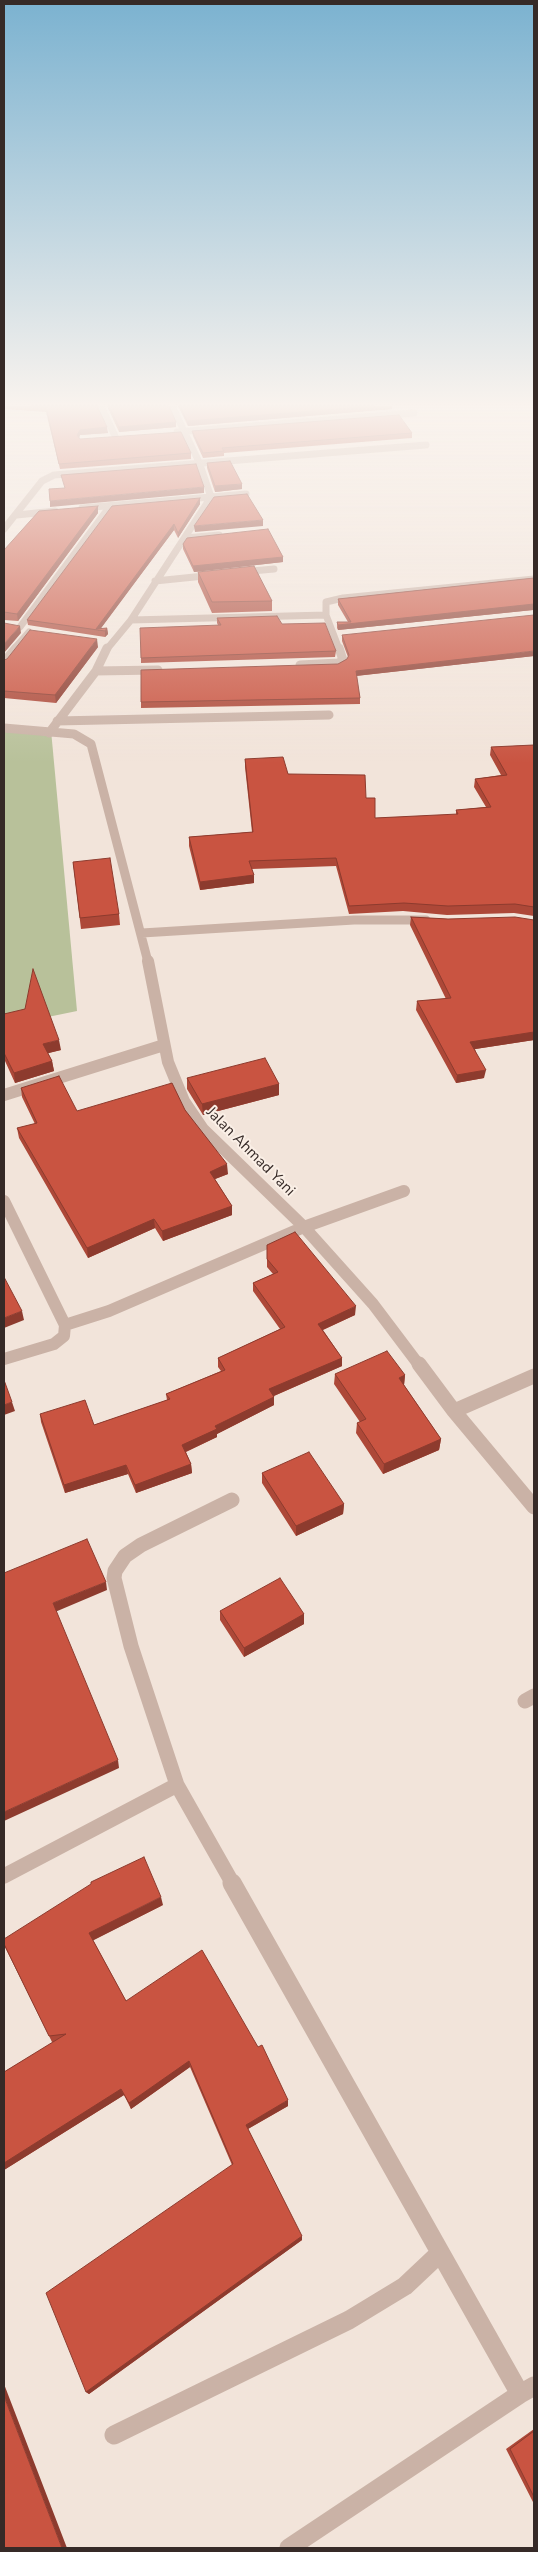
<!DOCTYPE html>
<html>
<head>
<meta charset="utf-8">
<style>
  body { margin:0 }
  #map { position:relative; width:538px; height:2552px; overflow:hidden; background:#f2e4da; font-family:"Nunito Sans",sans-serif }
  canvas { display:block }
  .frame { position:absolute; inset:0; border:5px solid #362a27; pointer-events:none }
</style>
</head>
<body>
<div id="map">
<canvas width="538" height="2552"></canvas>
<div class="frame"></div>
</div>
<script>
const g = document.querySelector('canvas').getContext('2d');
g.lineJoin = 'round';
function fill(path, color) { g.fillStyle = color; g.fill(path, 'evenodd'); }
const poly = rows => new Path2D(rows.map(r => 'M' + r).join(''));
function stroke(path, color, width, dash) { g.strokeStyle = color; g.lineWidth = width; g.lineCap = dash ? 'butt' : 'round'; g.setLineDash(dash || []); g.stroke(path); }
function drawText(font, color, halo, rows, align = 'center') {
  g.font = font + ' "Nunito Sans",sans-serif'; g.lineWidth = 4; g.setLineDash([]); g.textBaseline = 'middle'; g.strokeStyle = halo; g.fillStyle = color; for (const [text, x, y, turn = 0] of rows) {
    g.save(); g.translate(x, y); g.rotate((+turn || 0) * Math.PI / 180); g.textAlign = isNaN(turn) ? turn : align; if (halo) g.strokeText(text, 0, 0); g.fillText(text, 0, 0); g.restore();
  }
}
fill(poly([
  [4,728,51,730,77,1011,4,1026]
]), '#b8c19a');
stroke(poly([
  [101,406,116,438],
  [177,432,414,413],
  [82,508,246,494],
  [17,515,55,511],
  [4,529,42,481,54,475,426,445],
  [185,538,219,535],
  [241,572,274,569],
  [155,581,214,575],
  [131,620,326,615],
  [20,627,110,506],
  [14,649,29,632],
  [107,649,131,620,211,497,199,462,172,406],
  [339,649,326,615,326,602,343,598,534,579]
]), '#cab2a6', 7);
stroke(poly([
  [4,662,16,648],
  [300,665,338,663,343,660,339,648],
  [96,671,158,670],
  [57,721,329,715],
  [4,728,74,734,91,744,148,962],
  [49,733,96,671,107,648],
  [142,933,354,920,426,920]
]), '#cab2a6', 9);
stroke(poly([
  [148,961,168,1062,184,1101,203,1129,304,1227,373,1304,419,1365],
  [4,1095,164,1045],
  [4,1201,65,1325],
  [4,1359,54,1344,64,1336,65,1325,109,1311,304,1227,404,1191]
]), '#cab2a6', 12);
stroke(poly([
  [419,1364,454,1411,534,1507],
  [454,1411,534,1376],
  [232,1500,141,1545,125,1556,115,1571,114,1578,131,1646,177,1785,233,1884],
  [525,1701,534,1696],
  [4,1876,177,1785]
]), '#cab2a6', 15);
stroke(poly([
  [232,1883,520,2394,534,2386],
  [114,2435,349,2320,405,2286,440,2253],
  [289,2548,520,2394]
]), '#cab2a6', 19);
fill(poly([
  [4,406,97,406,108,433,80,435,79,438,80,439,191,453,191,459,60,469,46,412,4,409],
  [107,406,169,406,176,427,119,432],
  [178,406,392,406,392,409,188,426],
  [192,431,412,433,412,438,224,453,224,456,203,458,193,436],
  [207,463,242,489,215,492,207,468],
  [200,498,200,504,178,538,174,530,100,629,107,628,108,634,105,637,28,625,27,620],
  [98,506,98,513,18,621,4,620,4,550],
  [183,544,283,557,283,562,194,572,183,549],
  [198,572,272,601,272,611,212,613,198,582],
  [534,578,534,610,533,610,338,630,337,628,337,622,348,622,338,605,338,599],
  [217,618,282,624,336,651,335,657,141,663,141,658,218,625,217,623],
  [342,635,534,656,356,676,360,698,360,704,141,708,141,702,338,664,347,659,348,657,342,641],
  [98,647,56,703,4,698,4,660],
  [534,745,534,916,514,913,447,915,403,911,349,914,336,866,252,869,254,883,200,890,189,846,189,837,252,832,245,767,245,759,288,774,366,798,375,818,456,815,456,810,486,807,474,787,475,779,501,775,490,755,491,747],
  [73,862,119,914,120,925,81,929],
  [411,917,448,919,534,920,534,1040,475,1049,484,1078,456,1083,416,1010,417,1001,446,999,410,925],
  [4,1014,61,1050,48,1053,52,1061,54,1071,15,1083,5,1061,4,1061],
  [187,1078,279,1084,279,1095,203,1115,187,1089],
  [21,1088,77,1111,185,1110,228,1174,215,1179,232,1206,232,1215,163,1241,155,1228,88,1258,19,1138,17,1128,35,1124,22,1097],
  [267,1245,355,1315,323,1330,342,1358,342,1366,274,1396,274,1405,217,1434,217,1437,186,1452,191,1464,192,1473,136,1493,128,1474,65,1493,41,1422,40,1414,94,1425,167,1400,166,1394,221,1371,218,1367,218,1358,280,1329,253,1291,253,1283,273,1274,267,1267],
  [335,1374,405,1375,404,1385,441,1439,439,1450,383,1474,356,1433,357,1423,360,1422,334,1384],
  [262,1473,344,1504,343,1514,296,1536,262,1483],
  [220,1611,304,1614,304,1624,244,1657,220,1620],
  [163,1905,93,1940,126,2001,288,2106,248,2129,302,2240,89,2394,86,2392,232,2165,190,2067,131,2109,124,2095,4,2170,4,2072,54,2042,52,2042,4,1945],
  [534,2429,534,2504,506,2449]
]), '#ad4838');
fill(poly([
  [375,406,392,406,392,409,188,426,187,421],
  [176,422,176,427,119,432,119,427],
  [107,427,108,433,80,435,78,440,77,435,80,430],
  [242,484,242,489,215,492,215,486],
  [204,487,204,493,50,507,50,501],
  [200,498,200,504,178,538,178,533],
  [98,506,98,513,18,621,17,614],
  [263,520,263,526,195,532,194,526],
  [174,524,174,530,99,631,96,629],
  [283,557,283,562,194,572,193,566],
  [534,604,533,610,338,630,338,625],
  [20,626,21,633,4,653,4,644],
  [107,628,108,634,105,637,105,631],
  [97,639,98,647,56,703,55,695],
  [534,651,534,656,355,676,356,671],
  [254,875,254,883,200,890,200,882],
  [534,1032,534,1040,469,1050,470,1042],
  [59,1040,61,1050,45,1054,43,1044],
  [52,1061,54,1071,15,1083,14,1073],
  [486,1070,484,1078,456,1083,457,1075],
  [279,1084,279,1095,203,1115,202,1104],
  [227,1164,228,1174,210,1181,210,1172],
  [232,1206,232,1215,163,1241,162,1231],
  [154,1219,155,1228,88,1258,87,1248],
  [356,1306,355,1315,318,1332,318,1324],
  [22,1311,24,1320,4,1328,4,1318],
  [342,1358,342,1366,269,1398,269,1389],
  [405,1375,404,1385,399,1378],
  [274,1397,274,1405,217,1434,217,1437,183,1453,182,1445,215,1426],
  [12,1402,15,1411,4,1415,4,1405],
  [441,1439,439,1450,383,1474,384,1464],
  [191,1464,192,1473,136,1493,135,1485],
  [126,1465,128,1474,65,1493,64,1485],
  [344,1504,343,1514,296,1536,296,1526],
  [106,1582,107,1590,55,1612,53,1603],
  [304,1614,304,1624,244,1657,244,1648],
  [118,1760,119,1768,4,1821,4,1812],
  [161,1897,163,1905,92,1941,89,1933],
  [189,2061,190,2067,131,2109,129,2103],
  [121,2089,124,2095,4,2170,4,2163],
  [288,2100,288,2106,246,2130,246,2125],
  [302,2236,302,2240,89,2394,86,2392],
  [4,2384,67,2548,62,2548,4,2396]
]), '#8d3b2e');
const building = poly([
  [31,406,97,406,107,427,80,430,77,435,80,439,181,432,191,453,59,464,46,407,31,406],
  [109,406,169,406,176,422,119,427,109,406],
  [180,406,375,406,187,421,180,406],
  [399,415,412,433,222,448,224,451,203,453,192,431,399,415],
  [230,461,242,484,215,486,207,463,230,461],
  [196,464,204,487,50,501,49,489,65,488,61,475,196,464],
  [247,494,263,520,194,526,214,497,247,494],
  [200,498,178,533,174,524,96,629,107,628,105,631,27,620,112,506,200,498],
  [98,506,17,614,4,612,4,550,39,511,98,506],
  [268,529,283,557,193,566,183,544,187,538,268,529],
  [254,566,272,601,212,602,198,572,254,566],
  [534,578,534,604,338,625,337,622,351,622,338,599,534,578],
  [534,615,534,651,356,671,360,698,141,702,141,670,338,664,347,659,349,655,342,635,534,615],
  [277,616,282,624,325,623,336,651,141,658,140,628,221,625,217,618,277,616],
  [4,623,20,626,4,644,4,623],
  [30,630,97,639,55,695,4,691,4,660,7,659,30,630],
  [534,745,534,907,515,904,448,906,404,903,349,906,336,858,249,861,254,875,200,882,189,837,253,832,245,759,283,757,288,774,365,775,366,798,375,798,375,818,458,814,456,810,491,807,475,779,507,775,491,747,534,745],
  [110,858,119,914,80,918,73,862,110,858],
  [411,917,448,919,515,917,534,920,534,1032,470,1042,486,1070,457,1075,417,1001,451,998,411,917],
  [33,969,59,1040,43,1044,52,1061,14,1073,4,1053,4,1014,25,1009,33,969],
  [265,1058,279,1084,202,1104,187,1078,265,1058],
  [59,1076,77,1111,172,1083,185,1110,227,1164,210,1172,232,1206,162,1231,154,1219,87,1248,17,1128,37,1123,21,1088,59,1076],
  [295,1232,356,1306,318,1324,342,1358,269,1389,274,1397,215,1426,217,1429,182,1445,191,1464,135,1485,126,1465,64,1485,40,1414,85,1400,94,1425,170,1399,166,1394,225,1370,218,1358,285,1327,253,1283,278,1272,267,1259,267,1245,295,1232],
  [4,1277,22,1311,4,1318,4,1277],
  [387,1351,405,1375,399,1378,441,1439,384,1464,357,1423,366,1419,335,1374,387,1351],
  [4,1380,12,1402,4,1405,4,1380],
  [309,1452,344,1504,296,1526,262,1473,309,1452],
  [87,1539,106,1582,53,1603,118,1760,4,1812,4,1573,87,1539],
  [280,1578,304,1614,244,1648,220,1611,280,1578],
  [144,1857,161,1897,89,1933,126,2001,202,1950,258,2047,262,2045,288,2100,246,2125,302,2236,86,2392,46,2293,233,2164,189,2061,129,2103,121,2089,4,2163,4,2072,66,2034,49,2036,4,1944,4,1939,91,1884,91,1882,144,1857],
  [4,2396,62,2548,4,2548,4,2396],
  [534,2431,534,2497,510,2449,534,2431]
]);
fill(building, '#c95441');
stroke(building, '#8d3b2e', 1);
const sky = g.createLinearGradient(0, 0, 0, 763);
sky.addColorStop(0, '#7bb2d0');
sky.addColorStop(0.53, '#f9f3ee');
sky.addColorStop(1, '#f9f3ee00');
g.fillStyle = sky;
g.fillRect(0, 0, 538, 763);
drawText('15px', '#362a27', '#faefe6', [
  ["Jalan Ahmad Yani",250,1152,45]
]);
</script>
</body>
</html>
